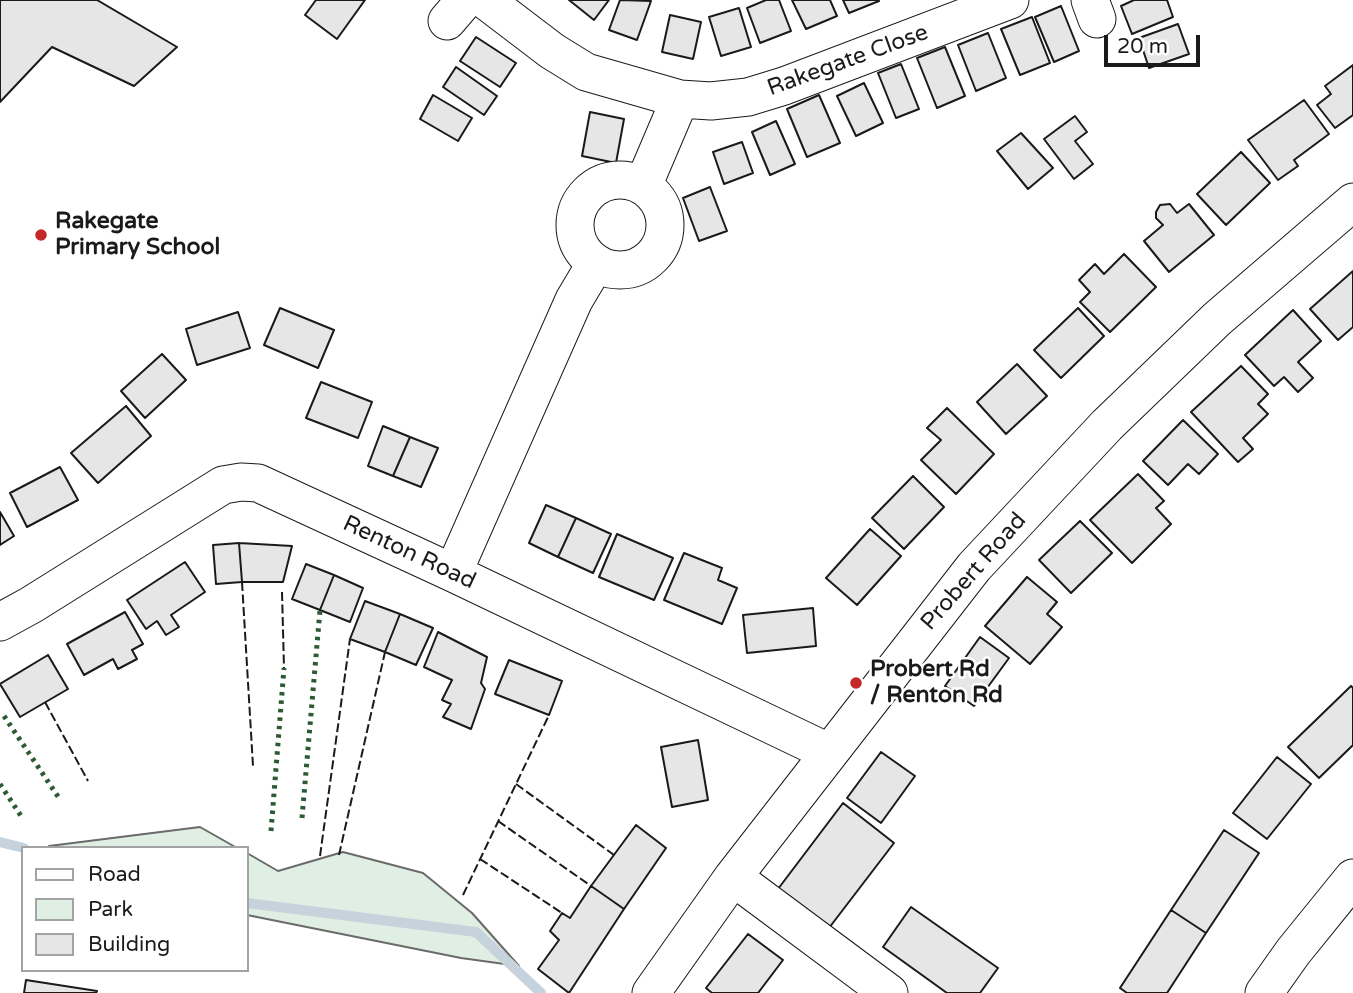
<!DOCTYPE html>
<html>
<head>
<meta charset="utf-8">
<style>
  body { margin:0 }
  #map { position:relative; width:1353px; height:993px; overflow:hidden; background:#fff; font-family:"Varela Round",sans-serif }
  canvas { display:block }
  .legend { position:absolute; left:21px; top:846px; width:228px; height:126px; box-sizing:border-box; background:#fff; border:2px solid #a3a3a3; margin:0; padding:9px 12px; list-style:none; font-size:21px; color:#1a1a1a }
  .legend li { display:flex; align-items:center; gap:14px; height:35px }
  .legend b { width:35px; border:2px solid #a3a3a3 }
  .scale { position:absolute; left:1104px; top:35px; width:96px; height:32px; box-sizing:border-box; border:4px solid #1a1a1a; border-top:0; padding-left:9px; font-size:21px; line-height:24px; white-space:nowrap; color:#1a1a1a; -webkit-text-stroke:5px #fff; paint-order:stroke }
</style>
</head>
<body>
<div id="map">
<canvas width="1353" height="993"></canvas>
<ul class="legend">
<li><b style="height:9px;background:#fff"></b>Road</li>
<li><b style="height:19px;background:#e0efe3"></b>Park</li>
<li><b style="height:19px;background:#e6e6e6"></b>Building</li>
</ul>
<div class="scale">20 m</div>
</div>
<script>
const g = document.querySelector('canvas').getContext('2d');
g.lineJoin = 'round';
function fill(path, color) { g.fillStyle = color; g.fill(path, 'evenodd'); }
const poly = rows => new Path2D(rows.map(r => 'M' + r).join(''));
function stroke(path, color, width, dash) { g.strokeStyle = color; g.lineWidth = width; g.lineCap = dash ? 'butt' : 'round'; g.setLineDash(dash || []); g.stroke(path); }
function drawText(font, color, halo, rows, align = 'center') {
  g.font = font + ' "Varela Round",sans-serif'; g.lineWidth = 5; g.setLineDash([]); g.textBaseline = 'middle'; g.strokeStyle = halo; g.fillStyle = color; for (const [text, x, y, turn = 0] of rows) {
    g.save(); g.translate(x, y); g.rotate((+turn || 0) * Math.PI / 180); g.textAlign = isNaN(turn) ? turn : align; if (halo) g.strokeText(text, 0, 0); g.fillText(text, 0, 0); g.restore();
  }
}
const green = poly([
  [200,827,237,848,49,848,49,846,200,827],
  [343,852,423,873,472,913,519,966,461,958,247,915,247,853,278,871,343,852]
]);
fill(green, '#e0efe3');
stroke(green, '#6a6a6a', 2);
stroke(poly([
  [0,842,24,848],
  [247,903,476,932,541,993]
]), '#c6d2dc', 10);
const building = poly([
  [0,0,97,0,177,47,134,86,52,47,0,102,0,0],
  [316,0,365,0,337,39,305,15,316,0],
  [569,0,609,0,594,20,569,0],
  [620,0,651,1,637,40,609,30,620,0],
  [766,0,779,0,791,31,760,43,747,8,766,0],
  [792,0,830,0,837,16,806,29,792,0],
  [843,0,878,0,879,1,849,13,843,0],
  [1134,0,1167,0,1173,17,1132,34,1121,6,1134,0],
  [1061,6,1079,51,1054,62,1035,17,1061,6],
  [739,8,751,47,721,56,709,17,739,8],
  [670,15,701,22,693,59,662,52,670,15],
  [1032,17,1050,63,1020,75,1001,29,1032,17],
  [1178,24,1189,54,1149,68,1139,38,1178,24],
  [988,33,1006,78,976,91,958,45,988,33],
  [476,37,516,63,500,87,460,61,476,37],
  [945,47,965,96,937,108,917,58,945,47],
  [901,64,919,109,896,118,878,73,901,64],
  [1353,65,1353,115,1335,128,1317,105,1331,94,1325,86,1353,65],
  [456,67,497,96,484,115,443,87,456,67],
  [864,83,883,123,856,136,837,96,864,83],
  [433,95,472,118,458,141,420,119,433,95],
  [819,95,840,143,807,157,787,109,819,95],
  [1304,100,1329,134,1294,160,1298,166,1278,180,1248,140,1304,100],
  [590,112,624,119,616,163,582,156,590,112],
  [1075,116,1087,132,1075,141,1093,164,1074,179,1044,139,1075,116],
  [776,121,795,164,770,175,752,132,776,121],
  [1021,133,1053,168,1028,189,997,151,1021,133],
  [742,142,753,173,724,184,713,152,742,142],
  [1241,152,1270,183,1226,225,1197,194,1241,152],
  [710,187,727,231,699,241,683,198,710,187],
  [1170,204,1177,213,1189,204,1214,235,1169,272,1144,241,1163,225,1156,218,1156,212,1160,205,1170,204],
  [1124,254,1156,287,1110,332,1080,302,1090,292,1079,280,1095,264,1104,274,1124,254],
  [1353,271,1353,327,1338,340,1310,309,1353,271],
  [280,308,334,330,318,368,264,345,280,308],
  [1078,308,1104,336,1061,378,1034,350,1078,308],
  [1293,310,1321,341,1298,362,1313,378,1298,392,1284,377,1274,386,1245,355,1293,310],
  [238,312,250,348,197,365,186,329,238,312],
  [162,354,186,380,145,418,121,391,162,354],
  [1017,364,1047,396,1006,434,977,402,1017,364],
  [1241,366,1268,394,1258,404,1268,414,1243,438,1253,449,1238,462,1191,412,1241,366],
  [321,382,372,402,358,438,306,418,321,382],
  [126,406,151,436,98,483,71,453,126,406],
  [947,408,994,454,956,494,921,460,941,440,927,428,947,408],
  [1183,420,1218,454,1199,474,1188,464,1168,485,1143,461,1183,420],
  [383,426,410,437,393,476,368,466,383,426],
  [410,437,438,448,421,487,393,476,410,437],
  [60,467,78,500,27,527,10,493,60,467],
  [1138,474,1164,501,1156,508,1171,524,1132,563,1090,520,1138,474],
  [913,476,944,507,904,549,872,518,913,476],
  [546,505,576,518,558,557,529,543,546,505],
  [0,512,14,536,0,545,0,512],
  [576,518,611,534,593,573,558,557,576,518],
  [1080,521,1112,553,1071,593,1039,560,1080,521],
  [870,529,901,556,857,605,826,578,870,529],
  [617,534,673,558,654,600,599,577,617,534],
  [239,543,242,582,216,584,213,545,239,543],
  [239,543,292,546,283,582,242,582,239,543],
  [684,553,722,568,718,580,737,588,722,624,664,600,684,553],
  [185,562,205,592,171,615,179,627,166,635,157,621,146,629,127,600,185,562],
  [306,564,334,575,320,610,292,599,306,564],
  [334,575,363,588,350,622,320,610,334,575],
  [1027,577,1057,602,1047,614,1062,627,1030,664,985,626,1027,577],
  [365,601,400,614,385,652,350,639,365,601],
  [813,608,816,646,747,653,743,615,813,608],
  [125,612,143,644,132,650,137,659,118,669,113,659,84,675,67,644,125,612],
  [400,614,433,628,416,665,385,652,400,614],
  [438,632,487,657,481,683,485,689,471,729,443,717,451,704,442,700,452,680,424,667,438,632],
  [980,637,1009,658,974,706,945,686,980,637],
  [48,655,68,689,20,717,0,684,48,655],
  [509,660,562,681,549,715,495,694,509,660],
  [1351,686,1353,688,1353,745,1319,778,1288,747,1351,686],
  [698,740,708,800,672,807,661,747,698,740],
  [881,752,915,776,881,823,847,798,881,752],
  [1277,757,1311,784,1267,839,1233,813,1277,757],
  [843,803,894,843,829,928,778,889,843,803],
  [636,825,666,848,624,909,591,886,636,825],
  [1224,830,1259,853,1206,933,1171,910,1224,830],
  [591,886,624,909,569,993,538,969,559,940,550,931,562,913,570,918,591,886],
  [911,907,998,968,980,993,947,993,883,947,911,907],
  [1171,910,1206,933,1167,993,1127,993,1120,988,1171,910],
  [748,934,783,960,758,993,712,993,706,988,748,934],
  [26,980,97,991,96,993,24,993,26,980]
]);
fill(building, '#e6e6e6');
stroke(building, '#1a1a1a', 2);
const minor = poly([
  [485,0,552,51,586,72,680,99],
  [1090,0,1097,19],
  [447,21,465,0],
  '575 225a45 45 0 1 1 90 0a45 45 0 1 1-90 0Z',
  [643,186,680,99,711,101,748,97,784,86,1010,0],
  [453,573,574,300,596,263],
  [0,622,31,605,223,485,241,482,258,483,453,573,828,752],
  [733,877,889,993],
  [651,993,733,877,974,567,1107,425,1217,319,1353,202],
  [1264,993,1293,952,1353,878]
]);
stroke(minor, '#1a1a1a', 39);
stroke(minor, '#fff', 37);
stroke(poly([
  [4,716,59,798],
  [0,784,21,816],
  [302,818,320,610],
  [271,831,284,668]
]), '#2b5a34', 5, [3.5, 5]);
stroke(poly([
  [242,582,253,766],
  [282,592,284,668],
  [45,702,88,781],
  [516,784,614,855],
  [498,821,591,886],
  [339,855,385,652],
  [320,856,350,639],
  [480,859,562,913],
  [463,895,549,715]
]), '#1a1a1a', 2, [9, 3.5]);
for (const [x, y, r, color] of [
  [41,235,7,"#c62828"],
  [856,683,7,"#c62828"]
]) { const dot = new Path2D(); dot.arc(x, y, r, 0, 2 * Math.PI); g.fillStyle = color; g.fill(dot); stroke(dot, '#fff', 2.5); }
drawText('23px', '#1a1a1a', '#fff', [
  ["Rakegate Close",848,61,-20],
  ["Renton Road",409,553,25],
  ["Probert Road",974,572,-49]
]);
drawText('bold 23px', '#1a1a1a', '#fff', [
  ["Rakegate",55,222],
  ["Primary School",55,248],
  ["Probert Rd",870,670],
  ["/ Renton Rd",870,696]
], 'left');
</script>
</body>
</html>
